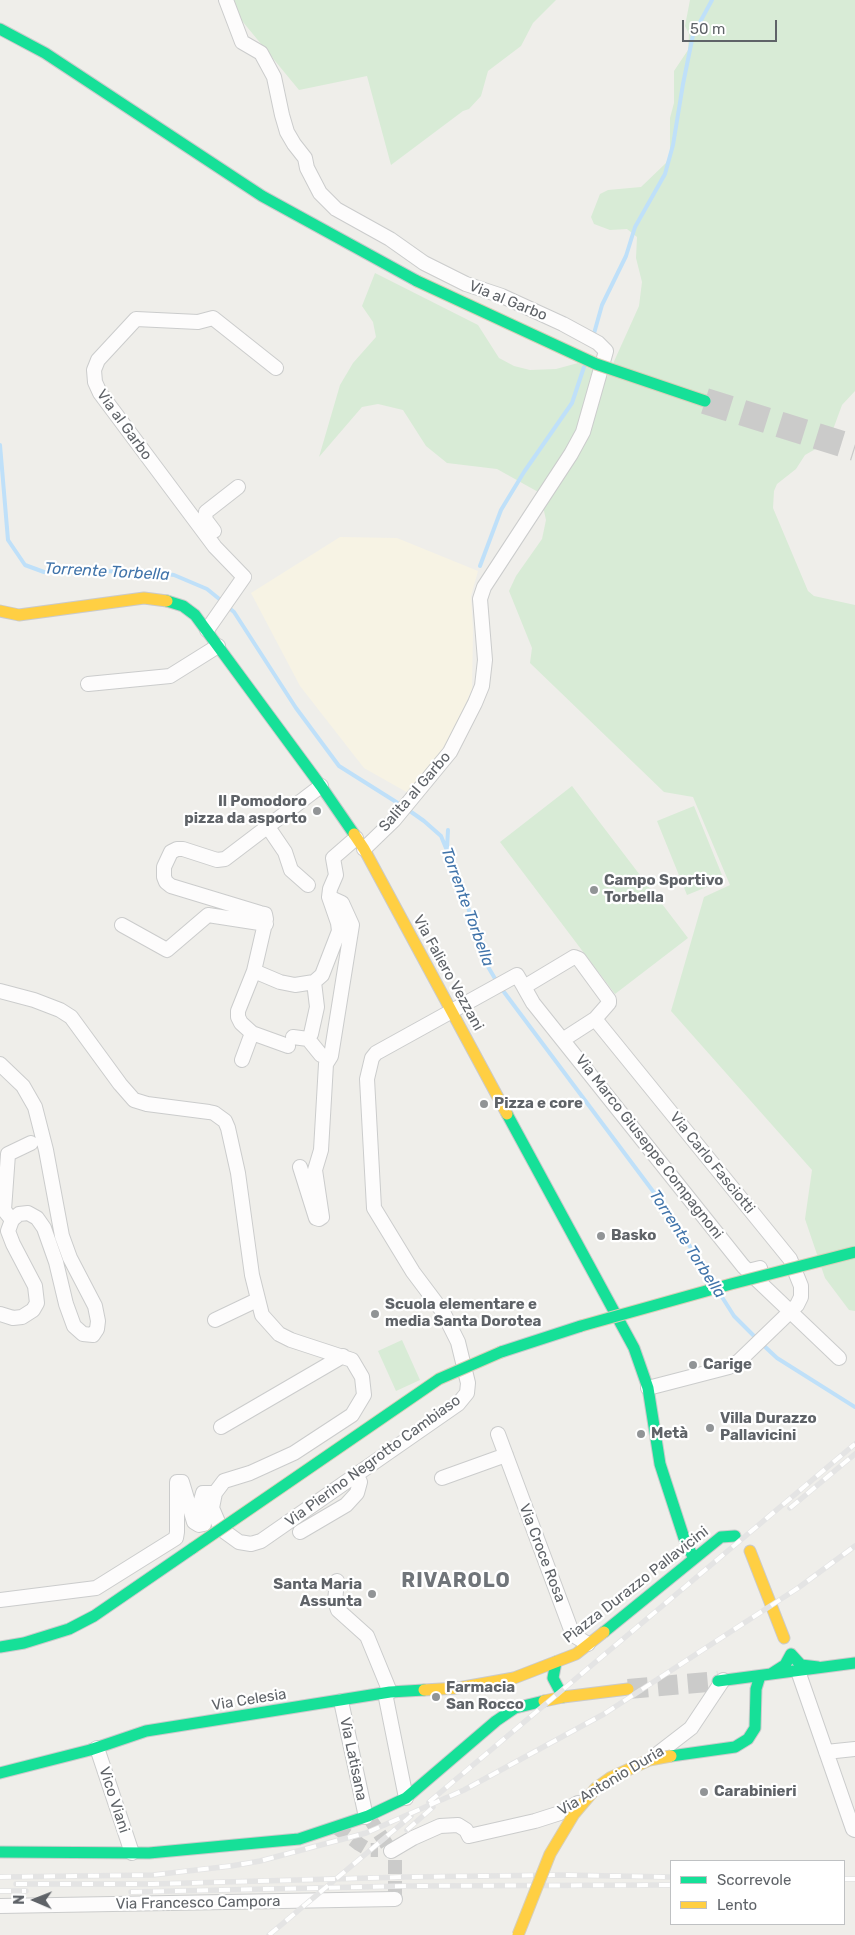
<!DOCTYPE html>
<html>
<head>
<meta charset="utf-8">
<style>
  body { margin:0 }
  #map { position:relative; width:855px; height:1935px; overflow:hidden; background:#efeeea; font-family:Rubik,sans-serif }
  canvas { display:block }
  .legend { position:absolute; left:670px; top:1860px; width:175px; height:65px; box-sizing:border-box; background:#fff; border:1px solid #bfc1c3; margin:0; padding:6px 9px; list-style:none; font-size:15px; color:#5f6368 }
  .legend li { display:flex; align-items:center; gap:10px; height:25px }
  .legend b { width:25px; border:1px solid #bfc1c3 }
  .north { position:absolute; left:10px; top:1875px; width:50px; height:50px; -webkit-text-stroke:4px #fff; paint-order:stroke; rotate:271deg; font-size:14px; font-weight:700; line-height:20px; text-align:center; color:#5f6368 }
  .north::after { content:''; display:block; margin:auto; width:18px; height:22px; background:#5f6368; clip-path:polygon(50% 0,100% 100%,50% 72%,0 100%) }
  .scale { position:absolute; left:682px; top:20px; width:95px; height:22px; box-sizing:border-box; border:2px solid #5f6368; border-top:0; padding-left:6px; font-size:15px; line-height:18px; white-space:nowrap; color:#5f6368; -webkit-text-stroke:4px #fff; paint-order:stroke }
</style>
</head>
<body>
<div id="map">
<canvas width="855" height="1935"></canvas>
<ul class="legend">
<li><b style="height:6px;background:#16e098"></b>Scorrevole</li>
<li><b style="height:6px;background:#ffcf43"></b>Lento</li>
</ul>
<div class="north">N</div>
<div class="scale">50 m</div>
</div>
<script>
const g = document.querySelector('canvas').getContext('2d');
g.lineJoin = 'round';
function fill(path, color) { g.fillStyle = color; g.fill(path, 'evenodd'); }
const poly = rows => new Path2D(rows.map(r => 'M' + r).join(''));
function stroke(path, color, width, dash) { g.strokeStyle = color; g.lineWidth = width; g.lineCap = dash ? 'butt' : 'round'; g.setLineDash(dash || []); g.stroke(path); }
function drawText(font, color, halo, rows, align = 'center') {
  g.font = font + ' Rubik,sans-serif'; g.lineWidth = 4.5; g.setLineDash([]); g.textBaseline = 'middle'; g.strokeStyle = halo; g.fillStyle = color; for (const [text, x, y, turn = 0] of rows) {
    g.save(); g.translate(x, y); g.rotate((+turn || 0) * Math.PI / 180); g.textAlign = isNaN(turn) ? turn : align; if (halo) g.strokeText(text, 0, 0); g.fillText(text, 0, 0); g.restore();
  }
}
fill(poly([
  [340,537,397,538,478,571,471,596,473,631,472,689,447,747,410,794,364,768,300,686,251,593]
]), '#f7f3e4');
fill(poly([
  [230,0,556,0,533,23,521,46,488,71,481,96,469,109,463,111,391,165,367,76,299,90,238,16],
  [690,0,855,0,855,391,842,405,831,435,819,447,805,455,796,469,777,484,774,491,773,508,808,591,814,596,855,605,855,1311,849,1310,825,1278,805,1219,812,1170,671,1011,704,897,730,885,693,797,664,792,530,663,532,648,509,591,516,576,542,539,546,520,540,493,497,469,447,463,426,446,403,410,378,404,362,407,319,457,340,385,353,363,376,337,373,322,362,306,375,273,478,325,499,358,514,366,530,370,556,369,578,363,607,377,639,306,642,282,636,258,637,237,627,229,610,230,594,224,591,217,600,194,608,190,641,187,666,163,670,155,670,118,674,103,674,71,688,50,689,34,685,26],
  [572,786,688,938,615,994,500,842],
  [694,806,724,880,687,895,657,821],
  [402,1340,420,1380,396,1391,378,1351]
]), '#d8ebd6');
stroke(poly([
  [593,337,602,305,626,256,635,227,665,174,673,145,683,84,693,35,712,0],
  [0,445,8,540,25,565,44,572,142,571,174,575,207,589,223,602],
  [480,566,501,510,524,472,572,403,584,367],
  [228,607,234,612,296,708,339,766,401,805],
  [407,809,424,821,441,836,465,894,474,931,487,965,497,982],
  [447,848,448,830],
  [501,988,667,1210,711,1280],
  [722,1297,734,1316,757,1339],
  [762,1344,777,1358,855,1407]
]), '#bfe0f9', 4);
stroke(poly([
  [368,1816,387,1845],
  [336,1827,359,1844,369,1850,378,1850],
  [395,1860,395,1899]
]), '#cbcbca', 14, [14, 7]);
stroke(poly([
  [628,1689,718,1681]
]), '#cbcbca', 20, [20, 10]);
stroke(poly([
  [705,401,855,448]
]), '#cbcbca', 26, [26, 13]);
const street = poly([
  [226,0,242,42,261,53,274,77,282,115,287,132,294,144,305,158,307,168,320,193,336,209,390,239,424,263,466,284,502,296,563,324,598,343,606,351,583,432,571,454,484,587,480,599,485,660,482,686,475,703,450,752,394,820,364,849],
  [214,531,205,519,206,512,238,487],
  [207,630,244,577,215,547,100,393,95,382,94,370,98,360,136,319,198,322,213,318,276,368],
  [88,684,170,676,218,646],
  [268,827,285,852,291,870,308,885],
  [122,925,167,950,208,915,266,924],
  [254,971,280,982,295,985,314,982,322,975,339,931,338,923,329,897,330,889,336,875,333,858,356,838],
  [314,982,317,1007,311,1034,308,1039,321,1055],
  [524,987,533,1003,743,1266,748,1271,760,1268],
  [0,991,34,1000,60,1010,71,1017,120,1084,134,1100,147,1104,209,1112,214,1113,225,1121,228,1128,238,1173,252,1275,262,1315,279,1334,291,1340,352,1360,362,1377,364,1395,352,1415,294,1453,250,1473,224,1481,215,1493,212,1508,221,1529,239,1542,251,1544,261,1541,458,1404,467,1393,468,1383,458,1342,443,1312,413,1272,374,1208,367,1079,372,1058,376,1053,517,975,524,987,574,957,579,959,609,1000,609,1003,595,1019,790,1259,801,1286,801,1297,797,1305,739,1361,729,1367,648,1388],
  [252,1033,288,1046],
  [293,1037,308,1039],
  [564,1039,595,1019],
  [242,1060,252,1033,241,1023,238,1017,238,1011,254,971,266,919,265,914,260,913,171,886,166,882,164,877,164,867,171,852,177,849,183,849,217,860,225,859,321,786],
  [0,1064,23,1086,35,1107,46,1150,62,1236,70,1258,95,1306,98,1321,97,1329,93,1335,83,1334,74,1326,66,1304,56,1262,44,1228,37,1218,28,1213,19,1214,12,1220,8,1231,13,1244,35,1286,37,1303,33,1310,22,1317,13,1318,0,1314],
  [300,1167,316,1218,319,1219,322,1217,315,1170,321,1150,326,1064,331,1056,352,925,342,903,329,897],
  [12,1220,4,1210,8,1154,31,1143],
  [753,1276,839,1358],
  [215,1320,257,1300],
  [221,1427,343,1356],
  [498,1434,573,1635,588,1644],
  [442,1478,506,1455],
  [300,1532,346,1505,357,1493,360,1482,356,1474],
  [337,1581,335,1601,338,1610,367,1636,390,1692],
  [0,1600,96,1588,176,1538,177,1532,177,1482,182,1482,194,1522,199,1525,204,1524,200,1504,203,1493,215,1493],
  [798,1671,853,1829,855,1830],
  [385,1693,406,1798],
  [341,1701,366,1817],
  [97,1748,132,1853],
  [826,1752,855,1749],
  [656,1755,691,1728,723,1680],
  [391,1851,413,1838,440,1826,458,1825,466,1830,469,1836,535,1821,560,1813,578,1803],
  [0,1906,395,1899]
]);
const fast = poly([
  [0,29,45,53,262,196,417,281],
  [167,601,183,606,195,615,321,786,354,834],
  [507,1114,634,1348,648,1388,660,1464,684,1538,694,1559],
  [501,1352,581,1326],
  [604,1632,721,1537,735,1536],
  [0,1647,24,1643,69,1629,94,1616,193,1548],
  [556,1662,553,1678,563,1697],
  [771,1674,785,1665,791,1654,801,1665,818,1667],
  [718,1681,855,1663],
  [671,1756,735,1747,748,1739,755,1728,756,1689,760,1676],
  [0,1773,90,1750,146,1731,390,1692,424,1690],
  [0,1852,149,1853,299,1839,368,1816,406,1798,496,1721,515,1708,544,1701]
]);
const slow = poly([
  [0,611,19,615,144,598,167,601],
  [354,834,364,849,507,1114],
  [750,1551,784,1638],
  [424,1690,458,1688,514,1678,576,1654,604,1632],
  [544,1701,563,1697,628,1689]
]);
stroke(street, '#cbcccc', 16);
stroke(fast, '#cacacb', 13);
stroke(slow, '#cacacb', 13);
stroke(street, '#fdfcfc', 14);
stroke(fast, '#16e098', 11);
stroke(slow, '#ffcf43', 11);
const rail = poly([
  [790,1508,855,1454],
  [429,1802,855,1444],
  [407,1830,433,1807],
  [0,1877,153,1875,231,1866,260,1861,366,1833,464,1790,604,1714,798,1588,855,1546],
  [844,1879,855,1879],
  [16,1884,153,1884,405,1877,561,1875,671,1877],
  [0,1891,26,1891],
  [131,1892,405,1886,671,1885],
  [269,1935,411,1816]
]);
stroke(rail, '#e4e4e4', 5.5);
stroke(rail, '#fff', 4, [11]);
const fastBridge = poly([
  [417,281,596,364,705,401],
  [581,1326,731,1284,855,1252],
  [193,1548,439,1379,501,1352]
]);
const slowBridge = poly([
  [518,1935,550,1854,574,1814,596,1788,610,1778,649,1760,671,1756]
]);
stroke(fastBridge, '#d7ceb8', 13, []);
stroke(slowBridge, '#d7ceb8', 13, []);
stroke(fastBridge, '#16e098', 11);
stroke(slowBridge, '#ffcf43', 11);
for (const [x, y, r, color] of [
  [317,811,5,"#919496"],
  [594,890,5,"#919496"],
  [484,1104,5,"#919496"],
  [601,1236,5,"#919496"],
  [375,1314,5,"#919496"],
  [693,1365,5,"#919496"],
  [710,1428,5,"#919496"],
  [641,1434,5,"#919496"],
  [372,1594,5,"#919496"],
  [436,1697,5,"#919496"],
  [704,1792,5,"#919496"]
]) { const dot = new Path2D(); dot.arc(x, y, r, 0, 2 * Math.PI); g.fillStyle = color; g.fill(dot); stroke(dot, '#fff', 2); }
drawText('15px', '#5f6368', '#fff', [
  ["Via al Garbo",508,301,22],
  ["Via al Garbo",124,425,54],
  ["Salita al Garbo",415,792,-49],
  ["Via Faliero Vezzani",448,973,61],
  ["Via Marco Giuseppe Compagnoni",649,1147,52],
  ["Via Carlo Fasciotti",712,1163,51],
  ["Via Pierino Negrotto Cambiaso",373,1461,-36],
  ["Via Croce Rosa",542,1553,69],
  ["Piazza Durazzo Pallavicini",636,1585,-38],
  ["Via Celesia",249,1700,-9],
  ["Via Latisana",353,1759,78],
  ["Via Antonio Duria",611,1781,-31],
  ["Vico Viani",114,1800,72],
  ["Via Francesco Campora",198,1903,-1]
]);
drawText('bold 15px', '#5f6368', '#fff', [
  ["Il Pomodoro",307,802,"right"],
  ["pizza da asporto",307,819,"right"],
  ["Campo Sportivo",604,881],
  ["Torbella",604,898],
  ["Pizza e core",494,1104],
  ["Basko",611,1236],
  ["Scuola elementare e",385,1305],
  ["media Santa Dorotea",385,1322],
  ["Carige",703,1365],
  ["Villa Durazzo",720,1419],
  ["Pallavicini",720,1436],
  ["Metà",651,1434],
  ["Santa Maria",362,1585,"right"],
  ["Assunta",362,1602,"right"],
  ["Farmacia",446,1688],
  ["San Rocco",446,1705],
  ["Carabinieri",714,1792]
], 'left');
drawText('italic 16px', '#4174aa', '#fff', [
  ["Torrente Torbella",107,572,3],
  ["Torrente Torbella",467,907,70],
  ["Torrente Torbella",687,1244,57]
]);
g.letterSpacing = '1px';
drawText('bold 20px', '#70757a', '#fff', [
  ["RIVAROLO",456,1581]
]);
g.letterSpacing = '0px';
</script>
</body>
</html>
